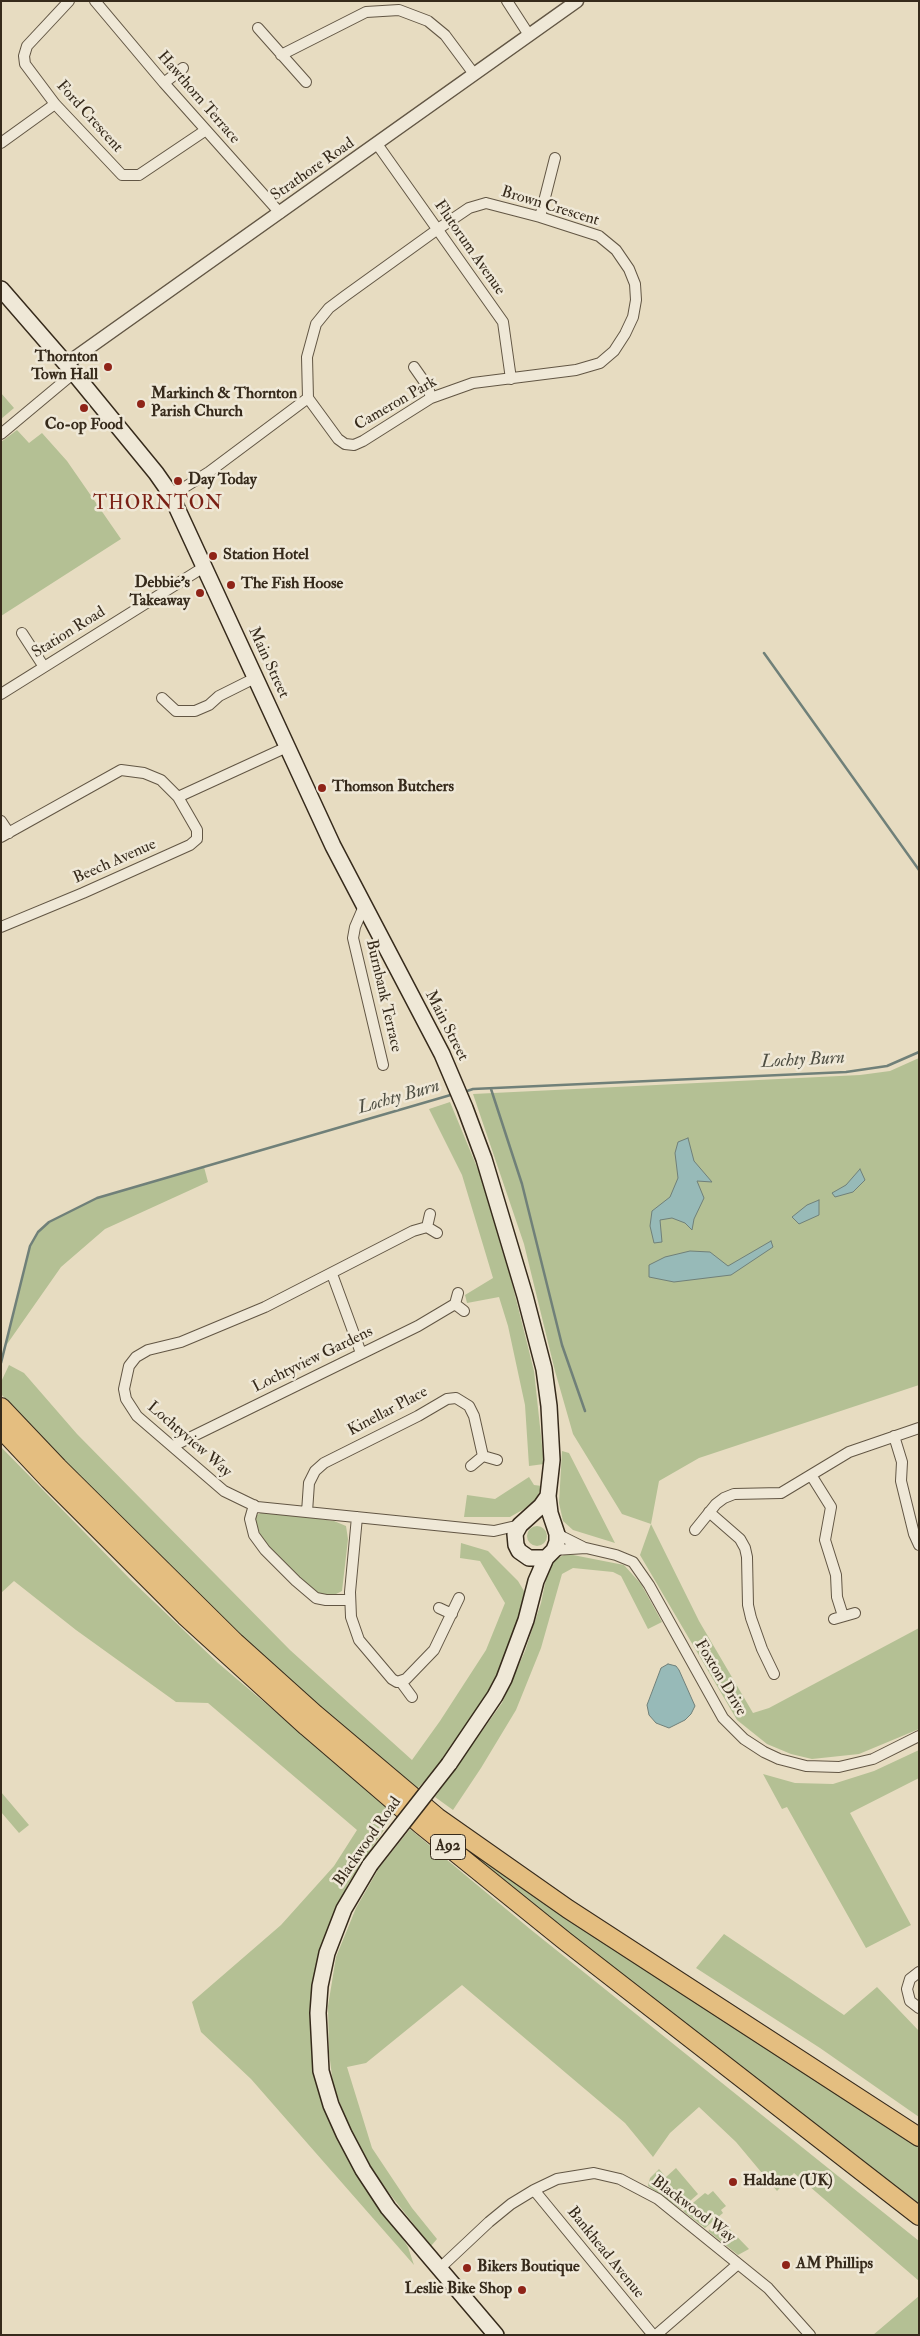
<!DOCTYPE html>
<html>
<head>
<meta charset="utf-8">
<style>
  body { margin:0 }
  #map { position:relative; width:920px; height:2336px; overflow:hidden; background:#e7dcc1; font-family:"IM FELL Double Pica",serif }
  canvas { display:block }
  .frame { position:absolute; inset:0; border:2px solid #362a1b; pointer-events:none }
</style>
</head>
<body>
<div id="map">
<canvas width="920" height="2336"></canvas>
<div class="frame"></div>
</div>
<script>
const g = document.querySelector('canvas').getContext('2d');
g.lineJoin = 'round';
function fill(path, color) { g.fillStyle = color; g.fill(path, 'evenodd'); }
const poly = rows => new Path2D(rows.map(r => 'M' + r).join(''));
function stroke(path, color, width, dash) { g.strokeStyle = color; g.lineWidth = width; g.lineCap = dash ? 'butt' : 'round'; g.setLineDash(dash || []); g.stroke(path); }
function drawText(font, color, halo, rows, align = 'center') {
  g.font = font + ' "IM FELL Double Pica",serif'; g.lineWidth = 5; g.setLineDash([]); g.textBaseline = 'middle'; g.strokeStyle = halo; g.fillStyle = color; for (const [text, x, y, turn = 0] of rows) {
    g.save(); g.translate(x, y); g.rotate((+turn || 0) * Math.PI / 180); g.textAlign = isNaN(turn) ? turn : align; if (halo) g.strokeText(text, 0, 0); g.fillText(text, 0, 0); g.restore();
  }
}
fill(poly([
  [1,393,14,408,1,419],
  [17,430,29,443,42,433,67,461,121,539,1,616,1,442],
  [919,1058,919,1385,699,1458,659,1481,651,1524,699,1621,753,1713,769,1708,919,1628,919,1729,859,1754,812,1759,791,1754,767,1744,737,1720,640,1555,651,1524,622,1514,573,1434,555,1371,524,1244,473,1094,860,1075,890,1071],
  [450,1102,479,1172,512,1283,534,1371,544,1464,529,1466,525,1405,508,1326,499,1297,467,1303,465,1295,493,1278,462,1175,429,1109],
  [204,1167,208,1182,105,1229,61,1267,5,1347,30,1246,38,1232,49,1222,97,1198],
  [9,1365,24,1373,77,1434,290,1650,412,1760,440,1721,486,1650,505,1603,480,1561,460,1558,461,1543,488,1551,518,1581,524,1591,527,1604,507,1659,487,1697,444,1760,417,1789,263,1657,108,1507,1,1394,1,1382],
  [1,1447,130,1579,218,1663,395,1813,348,1884,323,1949,315,2031,357,2167,408,2247,414,2265,251,2079,201,2032,192,2002,281,1925,334,1866,357,1830,208,1703,176,1702,76,1630,14,1581,1,1593],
  [562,1451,569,1453,615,1543,573,1530,563,1521,559,1503],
  [529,1477,534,1485,542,1486,536,1499,524,1509,510,1517,464,1517,467,1495,495,1499],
  [264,1511,334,1521,346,1526,348,1539,342,1591,332,1596,323,1595,314,1591,302,1581,262,1540,255,1519,257,1515],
  '527 1536a10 10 0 1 1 20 0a10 10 0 1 1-20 0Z',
  [564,1555,573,1555,624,1565,641,1584,662,1622,648,1629,621,1576,613,1572,573,1568,562,1574,541,1648,516,1710,481,1768,453,1810,435,1797,502,1703,525,1651,541,1603,548,1570,554,1560],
  [919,1750,919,1778,850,1813,911,1925,866,1948,787,1807,782,1809,763,1774,795,1783,833,1784,874,1771],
  [1,1792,29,1825,19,1833,1,1812],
  [431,1822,919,2145,919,2209,497,1880],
  [410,1829,530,1929,919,2241,919,2281,794,2173,777,2191,736,2142,699,2107,670,2133,653,2157,625,2123,462,1985,366,2063,347,2067,372,2148,412,2208,437,2239,431,2246,385,2188,365,2157,347,2122,333,2084,329,2052,328,2006,336,1957,356,1908,379,1868],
  [724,1934,844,2015,877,1987,919,2031,919,2117,820,2048,696,1968],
  [676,2168,698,2194,681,2209,648,2186,650,2178,659,2169,666,2177],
  [713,2191,726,2206,721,2210,723,2213,705,2228,683,2211,705,2193,708,2195],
  [721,2220,749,2249,738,2255,708,2231],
  [919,2296,919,2335,873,2335]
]), '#b4c094');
const water = poly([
  [688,1138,694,1161,712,1182,697,1181,704,1198,694,1219,692,1230,685,1223,672,1218,660,1220,662,1242,654,1243,650,1226,652,1211,670,1197,678,1178,675,1153,678,1142,688,1138],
  [860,1169,865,1180,853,1192,835,1197,832,1193,846,1185,860,1169],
  [819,1200,819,1215,799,1224,792,1217,807,1205,819,1200],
  [771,1241,773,1247,731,1275,674,1282,649,1277,649,1265,665,1257,690,1251,710,1252,728,1266,771,1241],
  [668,1664,676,1666,679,1670,695,1706,691,1714,685,1720,669,1728,656,1723,649,1715,647,1705,661,1668,668,1664]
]);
fill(water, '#97bab8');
stroke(water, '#708079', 1);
stroke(poly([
  [764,653,919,870],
  [491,1089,522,1184,562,1345,585,1411],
  [464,1092,473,1089,846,1072,887,1066,919,1052],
  [1,1363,30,1246,38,1232,49,1222,97,1198,454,1094]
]), '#708079', 2.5);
const minor = poly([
  [69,1,27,46,24,56,25,64,55,104,122,175,139,175,206,130],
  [95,1,164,83,280,213],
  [507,1,529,35],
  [258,28,306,82],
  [281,55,366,12,399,10,428,21,445,35,474,74],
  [164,83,183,68],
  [1,143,55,104],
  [377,144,503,322,511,379],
  [486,203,540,217,599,236,616,250,629,269,635,284,636,300,633,317,625,334,614,351,600,363,576,370,473,383,431,398,363,441,354,445,345,444,338,439,308,398,307,357,316,324,329,308,345,296,438,229,469,208,486,203],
  [540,217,555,158],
  [414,367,428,387,431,398],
  [1,434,74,373],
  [170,493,185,487,209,472,308,398],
  [22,633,44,667],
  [1,694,204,567],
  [162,698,176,711,195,711,209,705,219,696,255,678],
  [178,797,287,747],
  [1,821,9,833],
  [1,837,121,770,144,773,161,780,178,797,197,830,197,839,190,845,83,893,1,927],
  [364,906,355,927,353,938,383,1065],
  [427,1227,430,1214],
  [437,1233,427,1227,413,1231,265,1307,181,1342,148,1350,136,1357,129,1366,124,1389,126,1399,137,1416,224,1491,257,1507,494,1531,520,1525],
  [332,1274,361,1353],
  [455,1304,464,1311],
  [894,1436,902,1462,901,1481,914,1534,919,1545],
  [173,1446,418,1326,455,1304,458,1293],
  [471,1466,483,1456,497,1460],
  [811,1475,831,1507,825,1540,836,1575,837,1597,843,1616],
  [254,1505,250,1519,254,1535,265,1550,296,1581,316,1598,326,1600,349,1600],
  [307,1512,309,1483,315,1471,324,1463,418,1416,447,1399,456,1398,469,1406,474,1416,483,1456],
  [709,1512,740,1539,745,1548,747,1557,748,1605,751,1618,762,1649,774,1674],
  [357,1517,350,1592,351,1617,359,1640,392,1679,397,1682,406,1679,434,1650,459,1598],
  [695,1530,716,1504,724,1498,734,1494,781,1493,849,1452,919,1428],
  [557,1534,583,1547],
  [554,1550,586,1548,616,1555,633,1562,649,1585,723,1718,744,1739,764,1752,779,1759,806,1766,839,1767,873,1759,919,1736],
  [439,1608,452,1614],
  [834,1619,855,1613],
  [401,1682,412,1697],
  [919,1972,910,1979,907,1989,910,2001,919,2008],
  [534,2190,653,2335],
  [440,2268,489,2222,511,2204,534,2190,557,2179,594,2173,620,2179,658,2199,768,2288,810,2335],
  [656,2335,738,2264]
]);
const tertiary = poly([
  [66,364,577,1]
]);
const secondary = poly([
  [1,289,74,373,156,473,170,493,333,846,442,1054,465,1108,484,1159,525,1296,544,1369,549,1406,552,1460,548,1496,550,1513,557,1534,557,1542,554,1550,546,1558,529,1558,519,1551,516,1545,515,1534,520,1525,541,1506,548,1496],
  [449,1764,495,1696,504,1679,526,1620,536,1581,546,1558],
  [370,1865,344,1909,327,1953,320,1986,318,2013,321,2071,331,2105,344,2134,363,2170,388,2208,496,2335]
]);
const trunk = poly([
  [1,1407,58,1467,235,1642,315,1714,437,1817,568,1909,919,2137],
  [1,1429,49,1480,185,1616,307,1727,420,1824,565,1941,919,2216]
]);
stroke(minor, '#625644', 12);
stroke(tertiary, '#625644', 15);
stroke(secondary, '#362a1b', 18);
stroke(trunk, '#362a1b', 20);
stroke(minor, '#efe8d7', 10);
stroke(tertiary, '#efe8d7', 12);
stroke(secondary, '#efe8d7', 15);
stroke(trunk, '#e4be80', 18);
const secondaryBridge = poly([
  [370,1865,449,1764]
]);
stroke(secondaryBridge, '#362a1b', 18, []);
stroke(secondaryBridge, '#efe8d7', 15);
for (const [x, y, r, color] of [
  [108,367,5,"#8f2418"],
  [141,404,5,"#8f2418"],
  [84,408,5,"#8f2418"],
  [178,481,5,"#8f2418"],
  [213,556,5,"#8f2418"],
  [231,585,5,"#8f2418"],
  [200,593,5,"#8f2418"],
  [322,788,5,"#8f2418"],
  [733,2182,5,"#8f2418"],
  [786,2265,5,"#8f2418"],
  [467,2268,5,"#8f2418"],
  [522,2290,5,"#8f2418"]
]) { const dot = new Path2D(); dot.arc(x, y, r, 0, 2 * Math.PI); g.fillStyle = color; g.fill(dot); stroke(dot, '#efe8d7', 2); }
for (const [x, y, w] of [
  [448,1847,35]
]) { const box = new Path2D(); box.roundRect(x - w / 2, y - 12.5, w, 25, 4); g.fillStyle = '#efe8d7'; g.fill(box); stroke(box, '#362a1b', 1); }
drawText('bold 15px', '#362a1b', null, [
  ["A92",448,1847]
]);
drawText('16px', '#362a1b', '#efe8d7', [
  ["Hawthorn Terrace",198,98,49],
  ["Ford Crescent",89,117,48],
  ["Strathore Road",313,170,-35],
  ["Brown Crescent",550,207,17],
  ["Flutorum Avenue",469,248,55],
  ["Cameron Park",396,404,-30],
  ["Station Road",69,633,-32],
  ["Main Street",268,663,65],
  ["Beech Avenue",115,862,-24],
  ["Burnbank Terrace",383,996,77],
  ["Main Street",446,1026,63],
  ["Lochtyview Gardens",313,1360,-26],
  ["Kinellar Place",388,1412,-28],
  ["Lochtyview Way",189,1440,41],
  ["Foxton Drive",720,1678,59],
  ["Blackwood Road",368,1842,-55],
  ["Blackwood Way",693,2210,37],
  ["Bankhead Avenue",605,2253,51]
]);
drawText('bold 16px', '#362a1b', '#efe8d7', [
  ["Thornton",98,358,"right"],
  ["Town Hall",98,376,"right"],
  ["Markinch & Thornton",151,395],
  ["Parish Church",151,413],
  ["Co-op Food",84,426,"center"],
  ["Day Today",188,481],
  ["Station Hotel",223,556],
  ["Debbie's",190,584,"right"],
  ["Takeaway",190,602,"right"],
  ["The Fish Hoose",241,585],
  ["Thomson Butchers",332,788],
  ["Haldane (UK)",743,2182],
  ["AM Phillips",796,2265],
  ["Bikers Boutique",477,2268],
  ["Leslie Bike Shop",512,2290,"right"]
], 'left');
drawText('italic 18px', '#4e4e42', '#efe8d7', [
  ["Lochty Burn",803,1061,-3],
  ["Lochty Burn",399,1098,-16]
]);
g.letterSpacing = '1px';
drawText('19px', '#7a1f14', '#efe8d7', [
  ["THORNTON",158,505]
]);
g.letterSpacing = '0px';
</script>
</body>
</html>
